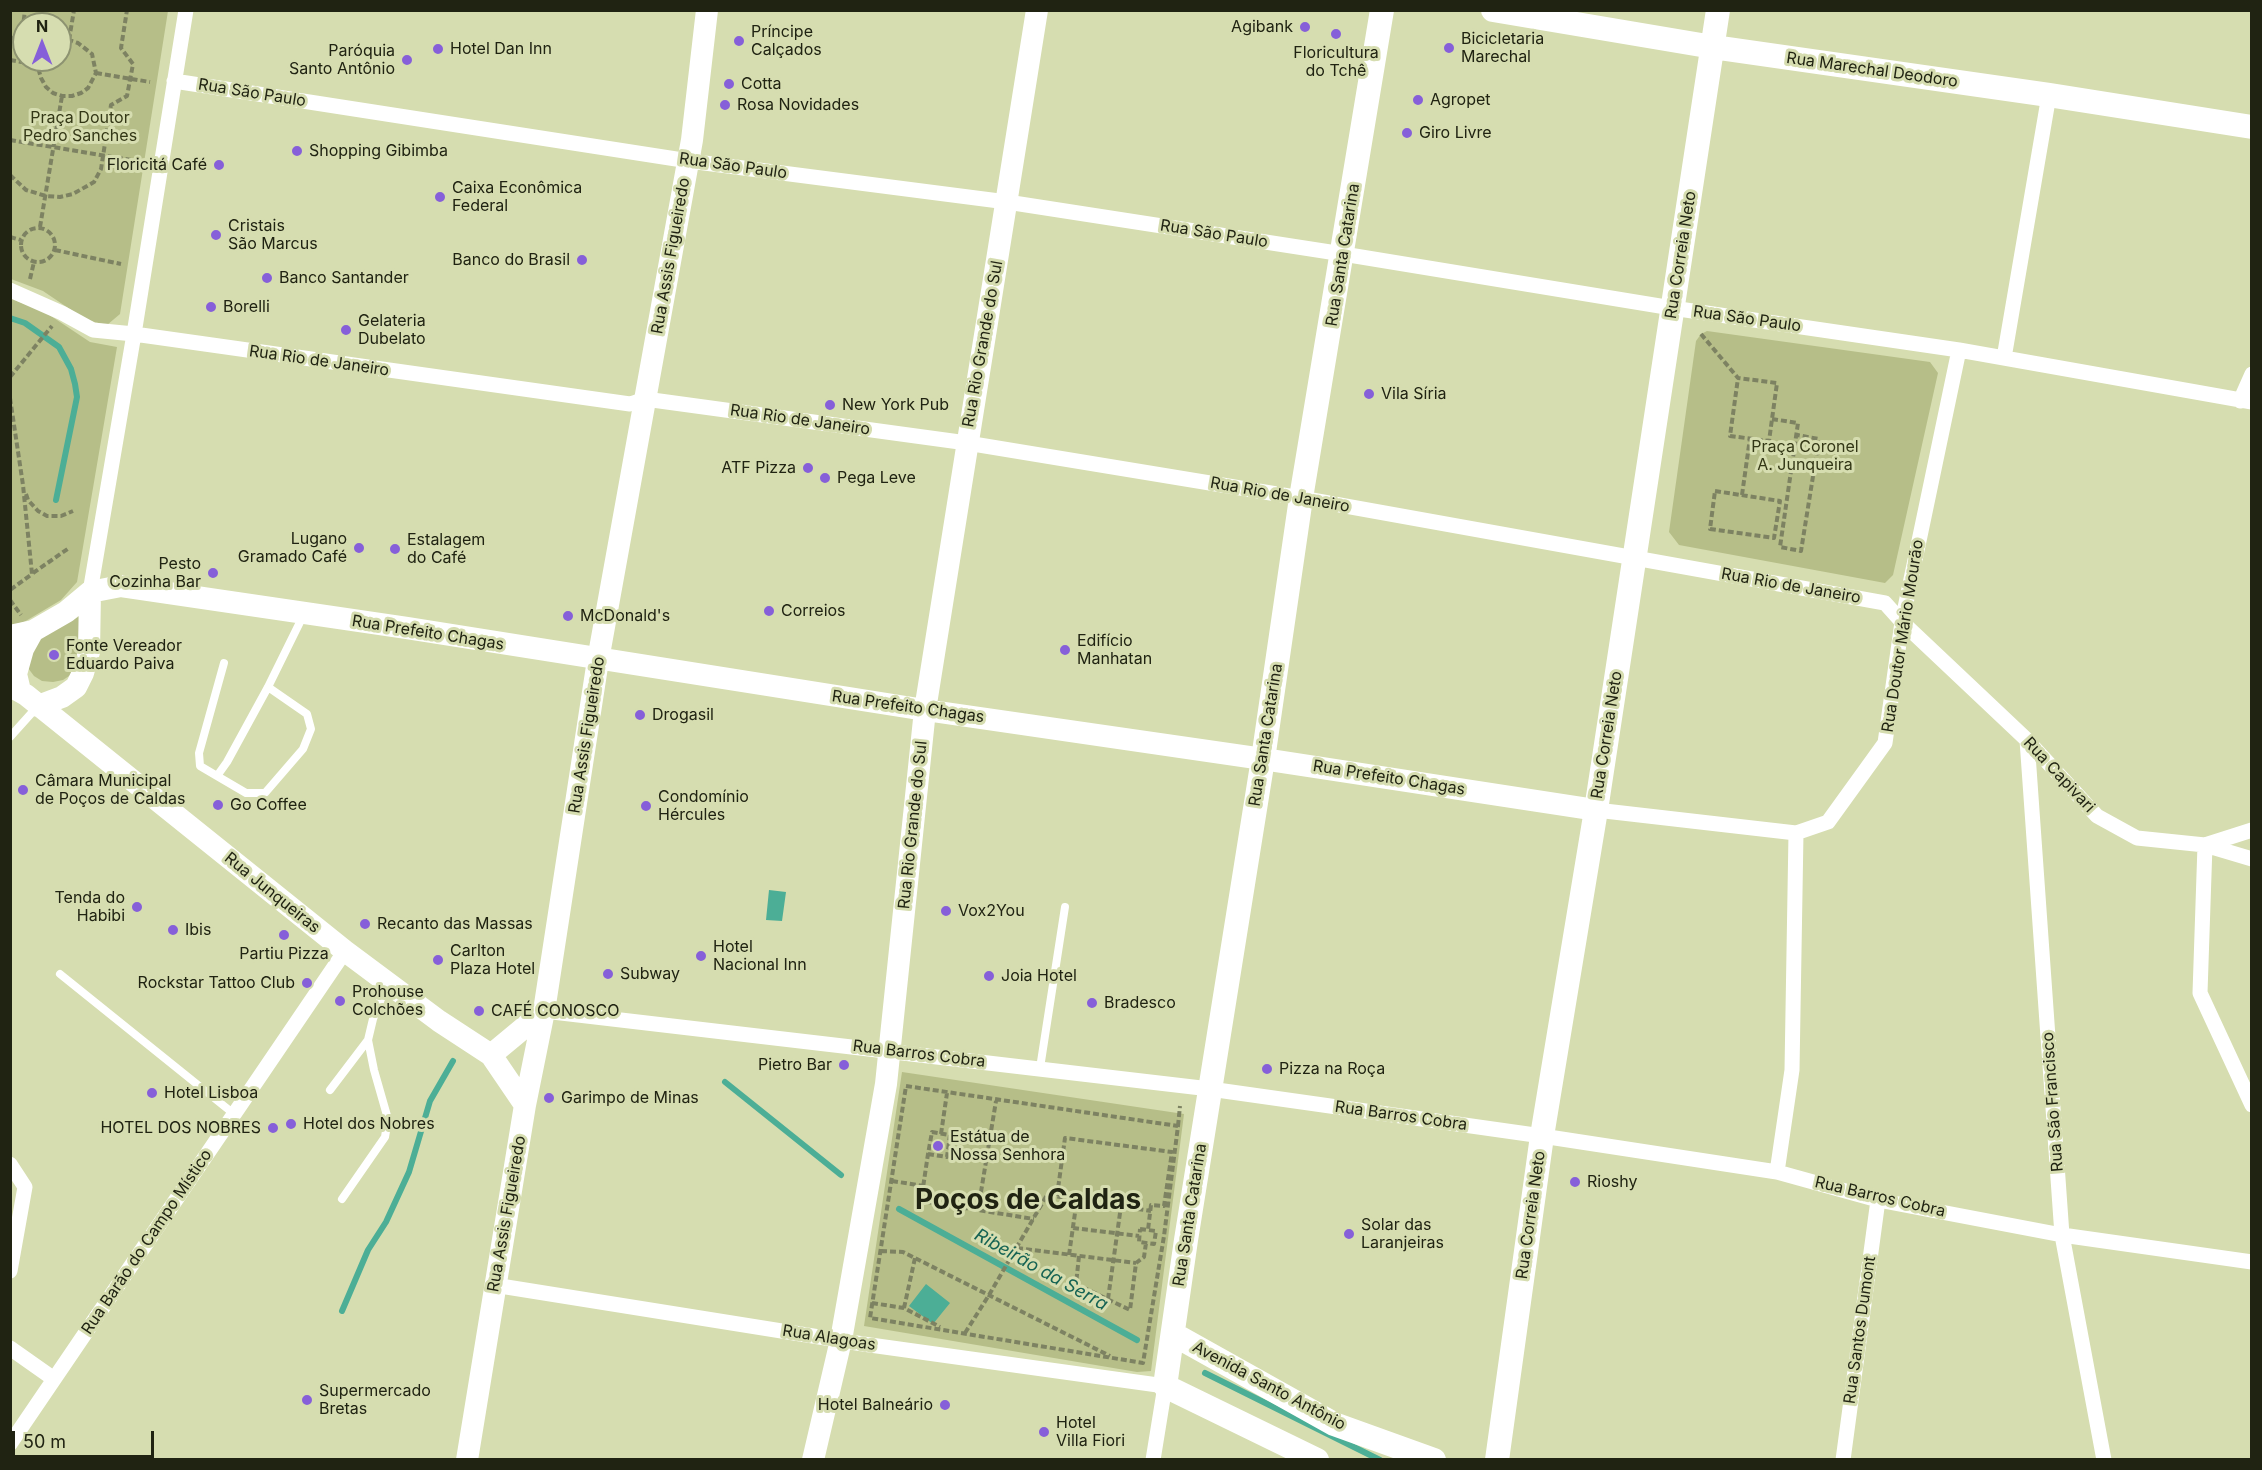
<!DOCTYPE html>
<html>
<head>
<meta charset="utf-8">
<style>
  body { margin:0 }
  #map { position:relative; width:2262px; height:1470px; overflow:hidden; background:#d6ddb0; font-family:Inter,sans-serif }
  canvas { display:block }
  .frame { position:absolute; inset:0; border:12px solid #202312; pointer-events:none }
  .north { position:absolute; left:12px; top:12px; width:60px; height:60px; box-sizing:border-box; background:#d6ddb0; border:2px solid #8d9371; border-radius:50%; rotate:0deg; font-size:16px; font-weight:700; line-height:24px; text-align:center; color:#202312 }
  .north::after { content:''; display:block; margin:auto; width:21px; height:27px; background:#865fd9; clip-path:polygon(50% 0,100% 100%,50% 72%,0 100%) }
  .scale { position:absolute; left:12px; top:1431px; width:142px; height:27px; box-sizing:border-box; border:3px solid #202312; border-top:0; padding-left:8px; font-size:18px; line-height:21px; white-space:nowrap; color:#202312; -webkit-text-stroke:4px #d6ddb0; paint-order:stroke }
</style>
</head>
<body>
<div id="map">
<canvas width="2262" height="1470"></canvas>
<div class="frame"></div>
<div class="north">N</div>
<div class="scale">50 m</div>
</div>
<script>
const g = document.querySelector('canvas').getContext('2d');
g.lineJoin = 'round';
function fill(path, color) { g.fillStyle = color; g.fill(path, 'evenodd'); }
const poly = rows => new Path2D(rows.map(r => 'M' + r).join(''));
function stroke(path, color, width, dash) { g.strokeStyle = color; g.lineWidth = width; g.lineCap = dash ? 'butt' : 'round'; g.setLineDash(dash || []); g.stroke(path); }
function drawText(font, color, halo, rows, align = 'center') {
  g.font = font + ' Inter,sans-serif'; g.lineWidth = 6; g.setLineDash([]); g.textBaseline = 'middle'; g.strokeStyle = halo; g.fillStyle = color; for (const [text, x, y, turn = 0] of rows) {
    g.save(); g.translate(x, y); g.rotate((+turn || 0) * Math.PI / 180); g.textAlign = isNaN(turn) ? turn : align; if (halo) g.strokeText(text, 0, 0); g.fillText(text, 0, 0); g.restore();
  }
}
fill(poly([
  [10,11,168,11,120,314,107,325,86,320,43,291,11,279],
  [24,24,60,24,60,60,24,60],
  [11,299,42,310,90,342,117,347,77,582,61,600,24,622,11,627],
  [1707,331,1930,362,1938,373,1893,575,1885,583,1679,545,1669,532,1696,341,1701,334],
  [80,616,77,660,72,674,63,680,53,682,42,681,34,676,28,668,34,646,43,636],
  [902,1072,1184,1114,1151,1371,1137,1372,864,1326]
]), '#b6be88');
fill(poly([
  [769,890,786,892,782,921,766,920],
  [926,1284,950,1303,933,1324,909,1306]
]), '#4cae96');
stroke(poly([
  [10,318,25,323,59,347,71,369,75,384,77,397,56,500],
  [725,1082,841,1175],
  [899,1209,1137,1340],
  [342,1311,368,1250,386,1222,409,1172,430,1101,453,1061],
  [1205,1373,1380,1460]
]), '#4cae96', 6);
stroke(poly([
  [10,39,22,35,25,10],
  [69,40,74,10],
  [10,60,39,65],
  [41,60,39,71,41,78,46,87,53,93,62,96,72,96,81,93,88,88,96,73,92,54,78,43,69,40,60,41],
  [96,73,150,82],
  [10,89,10,93],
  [10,140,137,161],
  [10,175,26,190,46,196,60,197,73,194,94,182,101,169,111,105,127,96,133,64,121,48,127,10],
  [40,227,62,96],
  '21 245a17 17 0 1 1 34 0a17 17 0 1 1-34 0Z',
  [10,237,21,240],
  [55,250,121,264],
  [30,279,34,262],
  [1701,334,1738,378,1777,383,1769,441,1730,436,1738,378],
  [10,377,52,326],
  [10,398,23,485,32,574,10,590],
  [1772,419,1798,423,1780,547,1801,551,1819,439,1797,435],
  [1715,491,1780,501,1774,538,1710,529,1715,491],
  [26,494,28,500,38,511,47,516,61,516,73,511],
  [1742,495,1750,438],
  [33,573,69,548],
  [10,600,21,615],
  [906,1086,1178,1126,1164,1236,1143,1363,870,1318,906,1086],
  [1178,1126,1180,1106],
  [941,1134,947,1093],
  [948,1148,987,1154],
  [928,1154,947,1157,950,1135,932,1132,928,1154,921,1201,1034,1219],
  [892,1181,924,1186],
  [1057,1196,1065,1138,1172,1152,1164,1206,1151,1205,1148,1230],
  [978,1210,996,1101],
  [1073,1228,1139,1236],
  [1140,1229,1156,1231,1154,1244,1139,1242,1140,1229],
  [1017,1248,1136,1263],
  [881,1251,903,1252,1110,1356],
  [1069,1255,1077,1199],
  [1079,1256,1076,1284,1130,1310,1136,1263,1144,1257,1146,1243],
  [1108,1299,1121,1206],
  [872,1303,904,1308,940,1327],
  [904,1308,915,1258],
  [965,1333,989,1295,1047,1195,1151,1211]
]), '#7d8262', 4, [6, 3]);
stroke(poly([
  [224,663,199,753,200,766,217,776,227,762,268,687,303,616],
  [10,737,37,707],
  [217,776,246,793,265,793,303,749,311,729,307,714,268,687],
  [60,974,234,1114],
  [1040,1068,1065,907],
  [330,1090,368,1040],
  [342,1199,385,1137,388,1119,374,1070,368,1040,373,1019,387,984]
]), '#fff', 8);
stroke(poly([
  [174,81,689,161,1007,202,1343,254,1672,308,1959,350,2252,402],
  [10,290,62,313,93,330,134,334,630,404,645,399,967,443,1301,498,1885,603,1902,622,2027,740,2097,816,2137,838,2205,845,2252,830],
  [2004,358,2049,95],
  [2240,401,2252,374],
  [90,592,134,334,186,10],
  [2027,740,2062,1235,2104,1460],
  [1596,810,1796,833,1828,822,1885,743,1902,622,1959,350],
  [2252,859,2205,845,2200,993,2252,1105],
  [544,1011,1210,1089,1542,1136,1777,1172,1878,1200,2062,1235,2252,1262],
  [10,1164,25,1187,10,1271],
  [1777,1172,1792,1070,1796,833],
  [494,1285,863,1344,1165,1386,1153,1460],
  [10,1348,54,1379],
  [10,1444,345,951],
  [1843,1460,1878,1200]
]), '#fff', 15);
stroke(poly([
  [10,636,33,631,66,612,90,592,121,586,407,628,925,710,1263,759,1596,810],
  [10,686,26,695,345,951,439,1021,491,1055,525,1105],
  [20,691,16,674,23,649,33,631],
  [38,706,62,697,76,687,83,673,89,652,90,592],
  [491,1055,544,1011],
  [467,1460,525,1105,544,1011,598,660,692,140,707,10],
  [813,1460,841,1340,886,1084,925,710,1037,10]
]), '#fff', 22);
stroke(poly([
  [1493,10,1713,47,2049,95,2252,127],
  [1173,1334,1334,1424,1434,1460],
  [1317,1460,1165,1386,1186,1240,1263,759,1301,498,1382,10],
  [1497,1460,1542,1136,1596,810,1718,10]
]), '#fff', 24);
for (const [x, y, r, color] of [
  [1305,27,6,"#865fd9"],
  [1336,34,6,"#865fd9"],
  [739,41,6,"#865fd9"],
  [1449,48,6,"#865fd9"],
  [438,49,6,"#865fd9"],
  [407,60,6,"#865fd9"],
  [729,84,6,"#865fd9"],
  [1418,100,6,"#865fd9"],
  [725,105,6,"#865fd9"],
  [1407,133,6,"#865fd9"],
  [297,151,6,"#865fd9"],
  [219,165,6,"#865fd9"],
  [440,197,6,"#865fd9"],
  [216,235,6,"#865fd9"],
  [582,260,6,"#865fd9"],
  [267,278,6,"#865fd9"],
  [211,307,6,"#865fd9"],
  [346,330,6,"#865fd9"],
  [1369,394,6,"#865fd9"],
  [830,405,6,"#865fd9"],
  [808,468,6,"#865fd9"],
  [825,478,6,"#865fd9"],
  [359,548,6,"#865fd9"],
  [395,549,6,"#865fd9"],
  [213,573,6,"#865fd9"],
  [769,611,6,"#865fd9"],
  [568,616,6,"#865fd9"],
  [1065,650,6,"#865fd9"],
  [54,655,6,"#865fd9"],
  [640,715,6,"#865fd9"],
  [23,790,6,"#865fd9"],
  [218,805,6,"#865fd9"],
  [646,806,6,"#865fd9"],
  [137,907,6,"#865fd9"],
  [946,911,6,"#865fd9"],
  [365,924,6,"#865fd9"],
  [173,930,6,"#865fd9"],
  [284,935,6,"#865fd9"],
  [701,956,6,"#865fd9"],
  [438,960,6,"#865fd9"],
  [608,974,6,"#865fd9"],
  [989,976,6,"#865fd9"],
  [307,983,6,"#865fd9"],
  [340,1001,6,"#865fd9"],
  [1092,1003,6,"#865fd9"],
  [479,1011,6,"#865fd9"],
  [844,1065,6,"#865fd9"],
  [1267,1069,6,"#865fd9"],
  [152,1093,6,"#865fd9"],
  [549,1098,6,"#865fd9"],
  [291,1124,6,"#865fd9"],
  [273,1128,6,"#865fd9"],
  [938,1146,6,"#865fd9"],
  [1575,1182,6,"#865fd9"],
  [1349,1234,6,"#865fd9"],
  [307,1400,6,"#865fd9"],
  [945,1405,6,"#865fd9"],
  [1044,1432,6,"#865fd9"]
]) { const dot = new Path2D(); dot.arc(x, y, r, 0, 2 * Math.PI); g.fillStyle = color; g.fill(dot); stroke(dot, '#d6ddb0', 2); }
drawText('16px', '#202312', '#d6ddb0', [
  ["Agibank",1293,27,"right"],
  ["Príncipe",751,32],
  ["Calçados",751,50],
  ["Bicicletaria",1461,39],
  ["Marechal",1461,57],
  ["Hotel Dan Inn",450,49],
  ["Paróquia",395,51,"right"],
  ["Santo Antônio",395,69,"right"],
  ["Floricultura",1336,53,"center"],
  ["do Tchê",1336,71,"center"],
  ["Cotta",741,84],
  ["Agropet",1430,100],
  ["Rosa Novidades",737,105],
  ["Giro Livre",1419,133],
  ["Shopping Gibimba",309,151],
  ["Floricitá Café",207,165,"right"],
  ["Caixa Econômica",452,188],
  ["Federal",452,206],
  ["Cristais",228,226],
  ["São Marcus",228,244],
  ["Banco do Brasil",570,260,"right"],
  ["Banco Santander",279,278],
  ["Borelli",223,307],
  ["Gelateria",358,321],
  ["Dubelato",358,339],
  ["Vila Síria",1381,394],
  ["New York Pub",842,405],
  ["ATF Pizza",796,468,"right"],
  ["Pega Leve",837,478],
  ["Lugano",347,539,"right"],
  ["Gramado Café",347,557,"right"],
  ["Estalagem",407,540],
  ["do Café",407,558],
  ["Pesto",201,564,"right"],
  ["Cozinha Bar",201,582,"right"],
  ["Correios",781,611],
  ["McDonald's",580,616],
  ["Edifício",1077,641],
  ["Manhatan",1077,659],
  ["Fonte Vereador",66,646],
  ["Eduardo Paiva",66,664],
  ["Drogasil",652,715],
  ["Câmara Municipal",35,781],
  ["de Poços de Caldas",35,799],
  ["Condomínio",658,797],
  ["Hércules",658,815],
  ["Go Coffee",230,805],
  ["Tenda do",125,898,"right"],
  ["Habibi",125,916,"right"],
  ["Vox2You",958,911],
  ["Recanto das Massas",377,924],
  ["Ibis",185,930],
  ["Hotel",713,947],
  ["Nacional Inn",713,965],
  ["Carlton",450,951],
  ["Plaza Hotel",450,969],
  ["Partiu Pizza",284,954,"center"],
  ["Subway",620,974],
  ["Joia Hotel",1001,976],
  ["Rockstar Tattoo Club",295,983,"right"],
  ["Prohouse",352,992],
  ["Colchões",352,1010],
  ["Bradesco",1104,1003],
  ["CAFÉ CONOSCO",491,1011],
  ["Pietro Bar",832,1065,"right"],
  ["Pizza na Roça",1279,1069],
  ["Hotel Lisboa",164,1093],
  ["Garimpo de Minas",561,1098],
  ["Hotel dos Nobres",303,1124],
  ["HOTEL DOS NOBRES",261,1128,"right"],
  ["Estátua de",950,1137],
  ["Nossa Senhora",950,1155],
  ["Rioshy",1587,1182],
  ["Solar das",1361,1225],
  ["Laranjeiras",1361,1243],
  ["Supermercado",319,1391],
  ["Bretas",319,1409],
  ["Hotel Balneário",933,1405,"right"],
  ["Hotel",1056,1423],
  ["Villa Fiori",1056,1441]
], 'left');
drawText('16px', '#202312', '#d6ddb0', [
  ["Rua Marechal Deodoro",1872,70,8],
  ["Rua São Paulo",252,93,9],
  ["Rua São Paulo",733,166,8],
  ["Rua São Paulo",1214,234,9],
  ["Rua Santa Catarina",1343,255,-81],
  ["Rua Correia Neto",1681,255,-81],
  ["Rua Assis Figueiredo",671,256,-80],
  ["Rua São Paulo",1747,319,8],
  ["Rua Rio Grande do Sul",983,344,-80],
  ["Rua Rio de Janeiro",319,361,8],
  ["Rua Rio de Janeiro",800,420,8],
  ["Rua Rio de Janeiro",1280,495,10],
  ["Rua Rio de Janeiro",1791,586,10],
  ["Rua Prefeito Chagas",428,633,9],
  ["Rua Doutor Mário Mourão",1903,636,-81],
  ["Rua Prefeito Chagas",908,707,8],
  ["Rua Assis Figueiredo",587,735,-81],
  ["Rua Santa Catarina",1266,735,-81],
  ["Rua Correia Neto",1607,735,-81],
  ["Rua Capivari",2059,775,47],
  ["Rua Prefeito Chagas",1389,778,9],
  ["Rua Rio Grande do Sul",913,825,-84],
  ["Rua Junqueiras",272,893,39],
  ["Rua Barros Cobra",919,1054,7],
  ["Rua São Francisco",2053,1102,-94],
  ["Rua Barros Cobra",1401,1116,8],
  ["Rua Barros Cobra",1880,1197,13],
  ["Rua Assis Figueiredo",507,1214,-80],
  ["Rua Santa Catarina",1190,1215,-81],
  ["Rua Correia Neto",1531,1215,-82],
  ["Rua Barão do Campo Místico",147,1242,-56],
  ["Rua Santos Dumont",1860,1330,-82],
  ["Rua Alagoas",829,1338,9],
  ["Avenida Santo Antônio",1269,1386,28]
]);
drawText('16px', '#333716', '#d6ddb0', [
  ["Praça Doutor",80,118],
  ["Pedro Sanches",80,136],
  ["Praça Coronel",1805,447],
  ["A. Junqueira",1805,465]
]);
drawText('italic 18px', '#156353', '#d6ddb0', [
  ["Ribeirão da Serra",1041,1270,29]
]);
drawText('bold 28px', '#202312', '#d6ddb0', [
  ["Poços de Caldas",1028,1201]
]);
</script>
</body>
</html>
